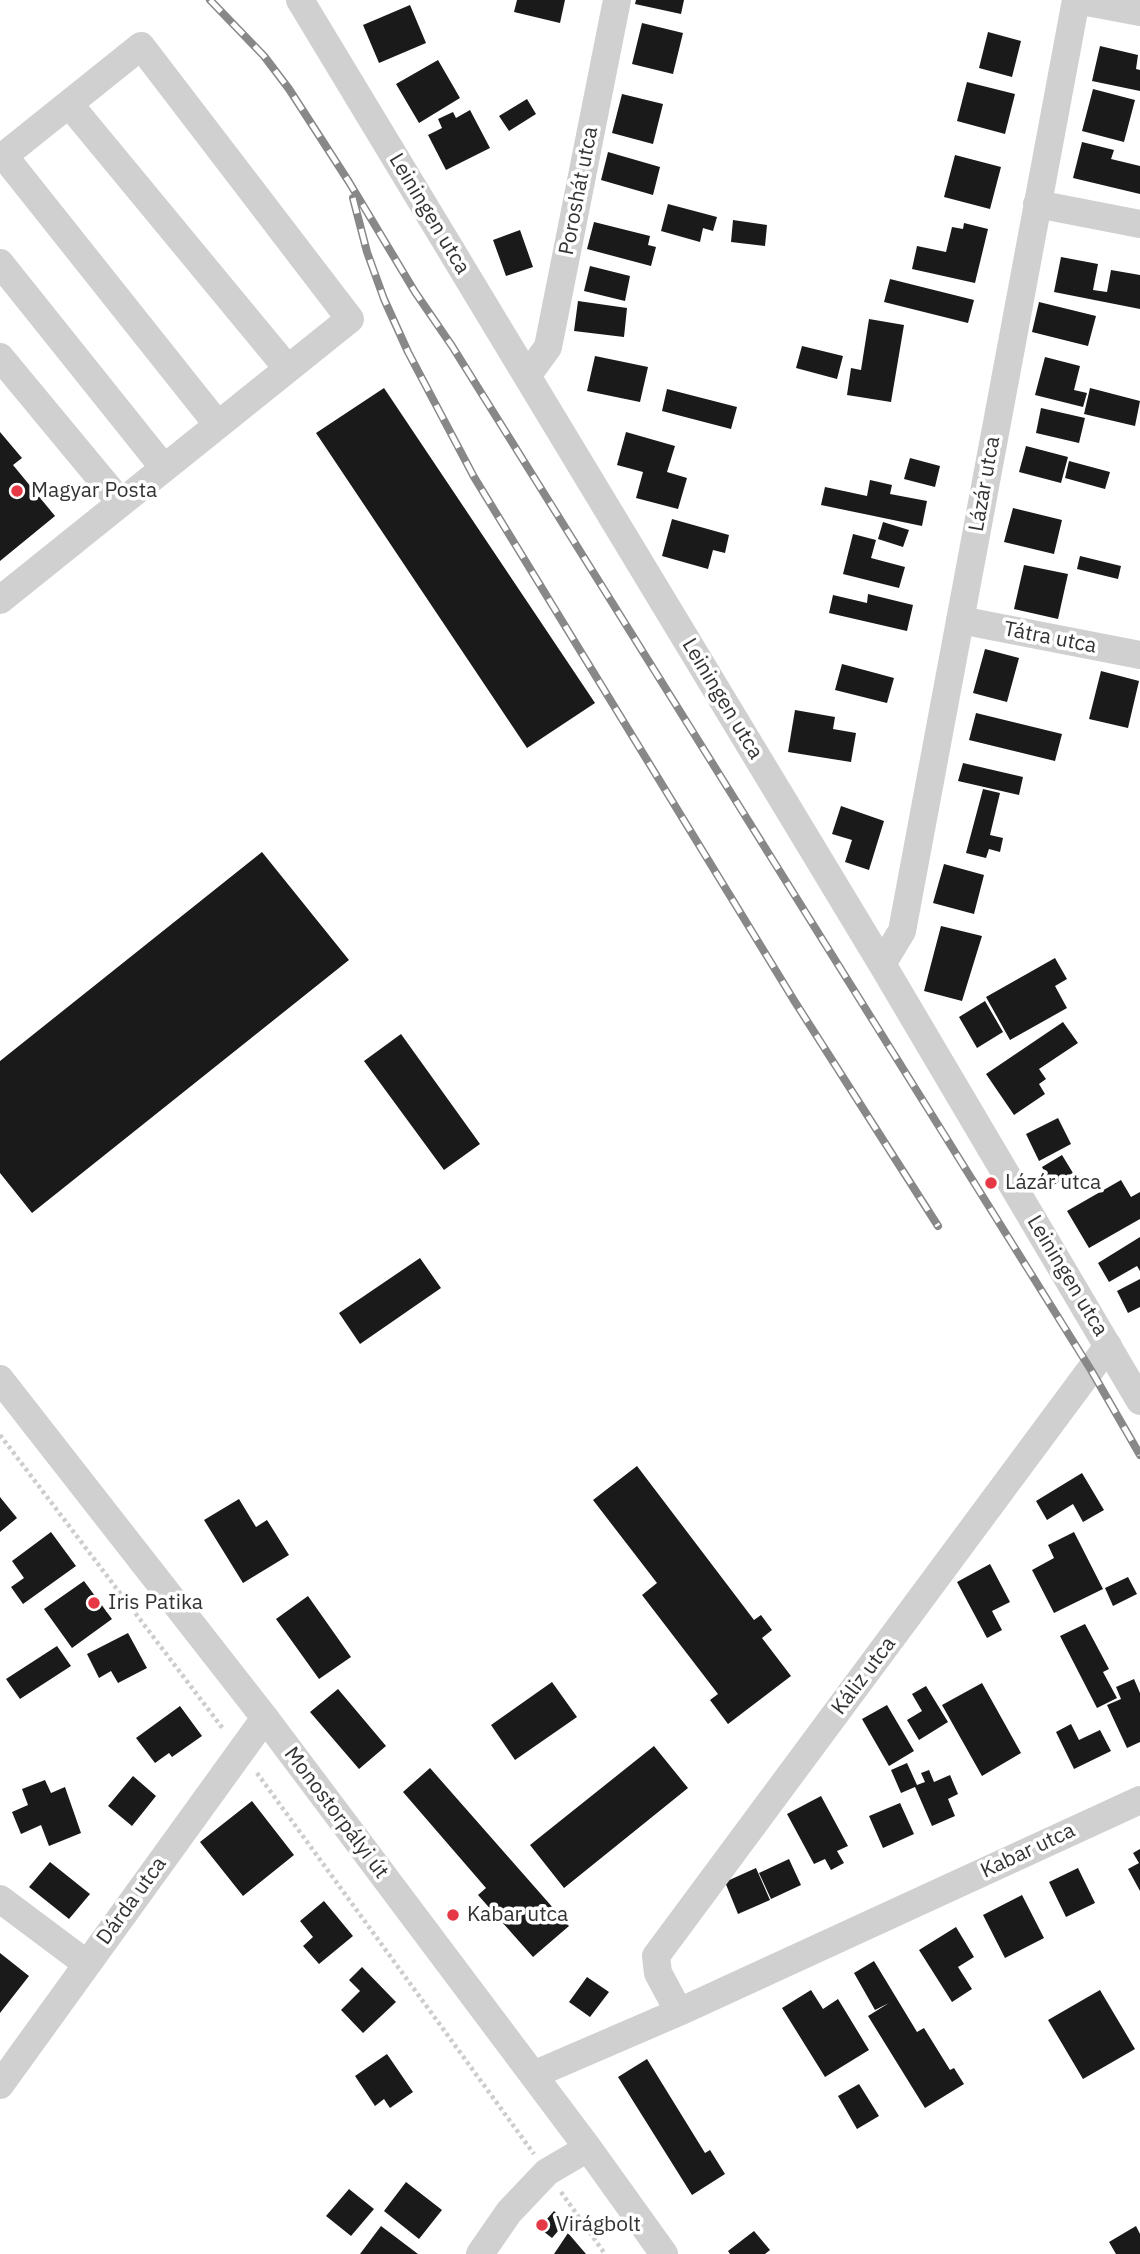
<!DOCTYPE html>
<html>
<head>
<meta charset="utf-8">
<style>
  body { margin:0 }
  canvas { display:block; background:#fff }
</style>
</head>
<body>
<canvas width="1140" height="2254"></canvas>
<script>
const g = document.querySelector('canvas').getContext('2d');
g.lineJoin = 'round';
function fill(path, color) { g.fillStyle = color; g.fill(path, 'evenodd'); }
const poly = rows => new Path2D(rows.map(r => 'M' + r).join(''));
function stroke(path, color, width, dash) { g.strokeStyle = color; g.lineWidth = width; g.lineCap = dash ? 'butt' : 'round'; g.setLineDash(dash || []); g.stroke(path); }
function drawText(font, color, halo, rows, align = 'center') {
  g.font = font + ' "IBM Plex Sans",sans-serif'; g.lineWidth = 7; g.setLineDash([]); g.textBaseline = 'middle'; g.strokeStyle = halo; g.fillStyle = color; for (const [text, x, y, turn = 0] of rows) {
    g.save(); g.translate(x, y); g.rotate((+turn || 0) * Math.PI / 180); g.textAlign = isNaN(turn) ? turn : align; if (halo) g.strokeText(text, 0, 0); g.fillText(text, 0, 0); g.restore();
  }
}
fill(poly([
  [517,0,565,0,560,23,514,12],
  [636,0,684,0,681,14,635,4],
  [410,5,426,43,379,63,363,25],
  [642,23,683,33,673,74,632,64],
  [988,32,1021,41,1012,77,979,68],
  [1100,46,1138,55,1136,69,1140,70,1140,91,1092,81],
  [438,60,460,98,419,123,396,84],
  [967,82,1015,94,1005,134,957,121],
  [1093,89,1135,100,1124,142,1082,131],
  [622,94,663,104,653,144,612,133],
  [527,99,536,114,509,131,499,116],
  [470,110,490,148,446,170,428,135,442,128,438,119,453,112,456,118],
  [1082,142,1114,150,1111,159,1140,166,1140,194,1073,178],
  [608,152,660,167,653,195,601,180],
  [955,155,1001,167,990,209,944,197],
  [668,204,717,217,713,231,703,228,700,242,661,231],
  [733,220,767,225,765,246,731,242],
  [594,222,650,236,648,245,656,247,651,266,587,249],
  [964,223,988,229,975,283,912,269,917,246,946,252,952,227,963,229],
  [520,230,533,267,506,276,493,240],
  [1061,257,1098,264,1093,290,1107,292,1111,270,1140,275,1140,309,1054,292],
  [590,266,630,276,625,301,584,291],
  [890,279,974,300,968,323,884,302],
  [578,301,627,308,624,337,574,331],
  [1039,302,1096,316,1088,346,1032,332],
  [869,319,904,325,891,402,847,395,851,368,861,370],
  [802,346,843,356,837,379,796,368],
  [595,356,648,367,640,402,587,391],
  [1045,357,1080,366,1074,390,1087,393,1083,407,1035,395],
  [384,388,595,703,527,748,316,433],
  [1090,388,1140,401,1135,426,1084,414],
  [667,389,737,407,731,429,662,411],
  [1041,408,1085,418,1079,443,1036,433],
  [0,432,22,458,13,465,55,516,0,561],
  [626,432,675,446,667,472,687,478,678,509,636,498,643,472,617,465],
  [1026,446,1068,457,1061,483,1019,472],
  [910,458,940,466,935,487,904,479],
  [1069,461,1110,472,1105,489,1065,478],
  [870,480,892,485,890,494,927,501,922,526,821,505,825,487,867,496],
  [1013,508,1062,520,1054,554,1004,542],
  [672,519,729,535,725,553,713,550,708,569,662,556],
  [883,522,909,530,903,547,878,539],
  [853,534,876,540,871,558,905,567,899,588,843,574],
  [1080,556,1121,566,1118,579,1077,569],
  [1024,565,1068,574,1058,619,1014,609],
  [868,594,913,605,907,631,829,613,833,595,867,603],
  [985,649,1019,658,1007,702,973,693],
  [842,664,894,678,887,703,835,690],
  [1101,671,1139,681,1128,728,1089,719],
  [795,710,835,717,833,729,856,733,851,762,788,752],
  [976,713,1062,734,1055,761,969,740],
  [963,763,1023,777,1019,795,958,781],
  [983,789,1000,793,990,835,1003,838,1000,852,989,849,986,858,966,853],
  [841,806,884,821,869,870,845,862,852,840,832,834],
  [262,852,349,960,32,1213,0,1173,0,1061],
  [944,864,984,875,974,914,933,903],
  [941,926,982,936,962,1001,924,991],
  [1055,958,1067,979,1055,986,1067,1008,1010,1040,986,997],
  [985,1001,1003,1032,977,1048,959,1017],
  [1063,1022,1078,1043,1039,1069,1046,1079,1039,1084,1045,1094,1014,1115,986,1074],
  [401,1034,480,1144,444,1170,364,1061],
  [1058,1118,1071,1144,1039,1161,1026,1134],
  [1062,1155,1073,1173,1052,1186,1042,1167],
  [1121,1180,1131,1197,1140,1192,1140,1219,1089,1248,1067,1211],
  [1140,1237,1140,1271,1137,1266,1109,1282,1098,1263],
  [420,1258,441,1288,360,1344,339,1313],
  [1140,1279,1140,1307,1128,1313,1117,1291],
  [637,1466,754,1620,761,1615,772,1630,762,1638,791,1676,728,1724,710,1700,718,1694,642,1595,657,1583,593,1500],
  [1082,1473,1104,1510,1083,1522,1073,1504,1047,1520,1036,1501],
  [0,1497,17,1518,0,1532],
  [239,1499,256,1527,267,1520,289,1555,243,1583,204,1520],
  [51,1532,76,1566,23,1604,11,1587,24,1578,12,1561],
  [1074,1532,1103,1589,1054,1613,1032,1570,1054,1558,1048,1545],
  [990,1564,1010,1602,992,1611,1002,1630,987,1638,957,1582],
  [1128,1577,1137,1594,1113,1606,1105,1588],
  [84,1581,112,1619,72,1648,44,1609],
  [308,1596,351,1657,319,1679,276,1619],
  [1085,1624,1109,1669,1103,1672,1117,1698,1097,1708,1060,1636],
  [128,1633,147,1668,118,1683,111,1671,99,1678,87,1654],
  [57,1646,71,1666,20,1699,6,1679],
  [1134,1679,1140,1693,1140,1742,1127,1748,1107,1705,1121,1699,1116,1687],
  [552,1682,577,1717,515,1760,491,1725],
  [982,1683,1021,1753,982,1776,942,1705],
  [926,1686,948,1722,919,1740,907,1720,922,1711,912,1694],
  [338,1689,386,1746,359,1769,310,1712],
  [887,1705,914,1751,889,1766,862,1719],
  [180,1706,202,1736,172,1757,169,1753,155,1763,136,1738],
  [1071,1724,1079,1740,1100,1730,1111,1751,1074,1769,1056,1732],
  [654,1746,688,1788,564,1888,530,1845],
  [907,1763,917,1785,925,1782,921,1773,929,1770,934,1782,950,1775,958,1794,948,1799,955,1816,932,1826,915,1787,901,1793,891,1770],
  [430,1768,569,1926,533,1957,478,1895,486,1888,403,1792],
  [133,1776,156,1796,132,1826,108,1806],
  [45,1780,51,1793,65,1787,81,1833,49,1846,41,1825,21,1834,12,1812,28,1805,22,1789],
  [821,1796,848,1846,837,1851,844,1863,831,1870,825,1859,814,1864,787,1814],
  [252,1801,294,1855,243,1896,200,1842],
  [900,1803,914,1834,883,1848,869,1816],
  [1140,1849,1140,1891,1128,1869,1139,1863,1133,1853],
  [789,1859,801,1885,771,1899,759,1873],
  [50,1862,90,1894,69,1919,29,1887],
  [756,1868,770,1900,738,1914,725,1882],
  [1078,1868,1095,1903,1066,1917,1049,1882],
  [1022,1895,1044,1938,1005,1958,983,1915],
  [324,1901,353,1936,319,1964,303,1946,313,1937,300,1921],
  [956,1927,974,1957,958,1967,972,1989,952,2002,919,1950],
  [0,1953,29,1976,0,2013],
  [874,1961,917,2032,924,2028,950,2070,954,2068,964,2084,925,2108,868,2016,889,2003,875,2010,854,1973],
  [362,1967,396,2002,363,2033,341,2010,360,1991,349,1980],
  [587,1977,609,1992,590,2017,569,2002],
  [811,1990,823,2009,838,1999,869,2050,825,2077,782,2008],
  [1100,1990,1135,2049,1083,2079,1048,2020],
  [387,2054,413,2092,390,2108,384,2099,375,2106,355,2076],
  [647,2059,705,2153,710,2150,725,2174,692,2195,618,2077],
  [859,2084,879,2116,857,2129,838,2096],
  [406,2182,442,2210,419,2239,384,2211],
  [349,2189,374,2209,351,2236,326,2216],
  [554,2211,566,2222,552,2238,539,2228],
  [381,2226,418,2254,360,2254],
  [1136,2226,1140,2234,1140,2254,1116,2254,1109,2242],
  [754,2231,770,2250,765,2254,730,2254,728,2251],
  [568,2233,586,2254,554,2254]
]), '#1a1a1a');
stroke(poly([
  [0,1435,224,1730],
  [257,1773,534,2154],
  [561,2192,605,2254]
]), '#cdcdcd', 4.5, [3.5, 3.5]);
stroke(poly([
  [300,0,882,964,1140,1401],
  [69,104,288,369],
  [4,156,218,425],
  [0,159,141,46,350,319,0,600],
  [1037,204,1140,224],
  [0,263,164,468],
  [0,357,121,503],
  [527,376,548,347,617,0],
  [960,620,1140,655],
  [882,964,902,931,1076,0,1140,12],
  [0,1379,265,1718,588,2148,664,2254],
  [0,1899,87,1964],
  [679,2012,658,1973,656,1956,1108,1346],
  [533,2075,679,2012,1140,1800],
  [0,2085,265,1718],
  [480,2254,509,2212,547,2172,588,2148]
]), '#d0d0d0', 28);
const rail = poly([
  [210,0,264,56,289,89,349,182,415,292,452,346,1091,1370,1140,1455],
  [353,198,367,252,384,299,408,352,474,477,795,1002,938,1226]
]);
stroke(rail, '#888', 8);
stroke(rail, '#fff', 5, [16]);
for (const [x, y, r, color] of [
  [17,491,7,"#e63946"],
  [991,1183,7,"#e63946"],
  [94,1603,7,"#e63946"],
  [453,1915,7,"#e63946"],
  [542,2225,7,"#e63946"]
]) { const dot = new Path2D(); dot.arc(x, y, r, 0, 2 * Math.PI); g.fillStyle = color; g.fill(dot); stroke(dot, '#fff', 2.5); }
drawText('21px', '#333', '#fff', [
  ["Poroshát utca",579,191,-79],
  ["Leiningen utca",429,214,59],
  ["Lázár utca",985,484,-80],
  ["Tátra utca",1050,638,11],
  ["Leiningen utca",722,699,59],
  ["Leiningen utca",1067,1276,59],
  ["Káliz utca",864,1676,-53],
  ["Monostorpályi út",336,1813,53],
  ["Kabar utca",1028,1851,-25],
  ["Dárda utca",132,1901,-54]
]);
drawText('21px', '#333', '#fff', [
  ["Magyar Posta",31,491],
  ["Lázár utca",1005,1183],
  ["Iris Patika",108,1603],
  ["Kabar utca",467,1915],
  ["Virágbolt",556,2225]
], 'left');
</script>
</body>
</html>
